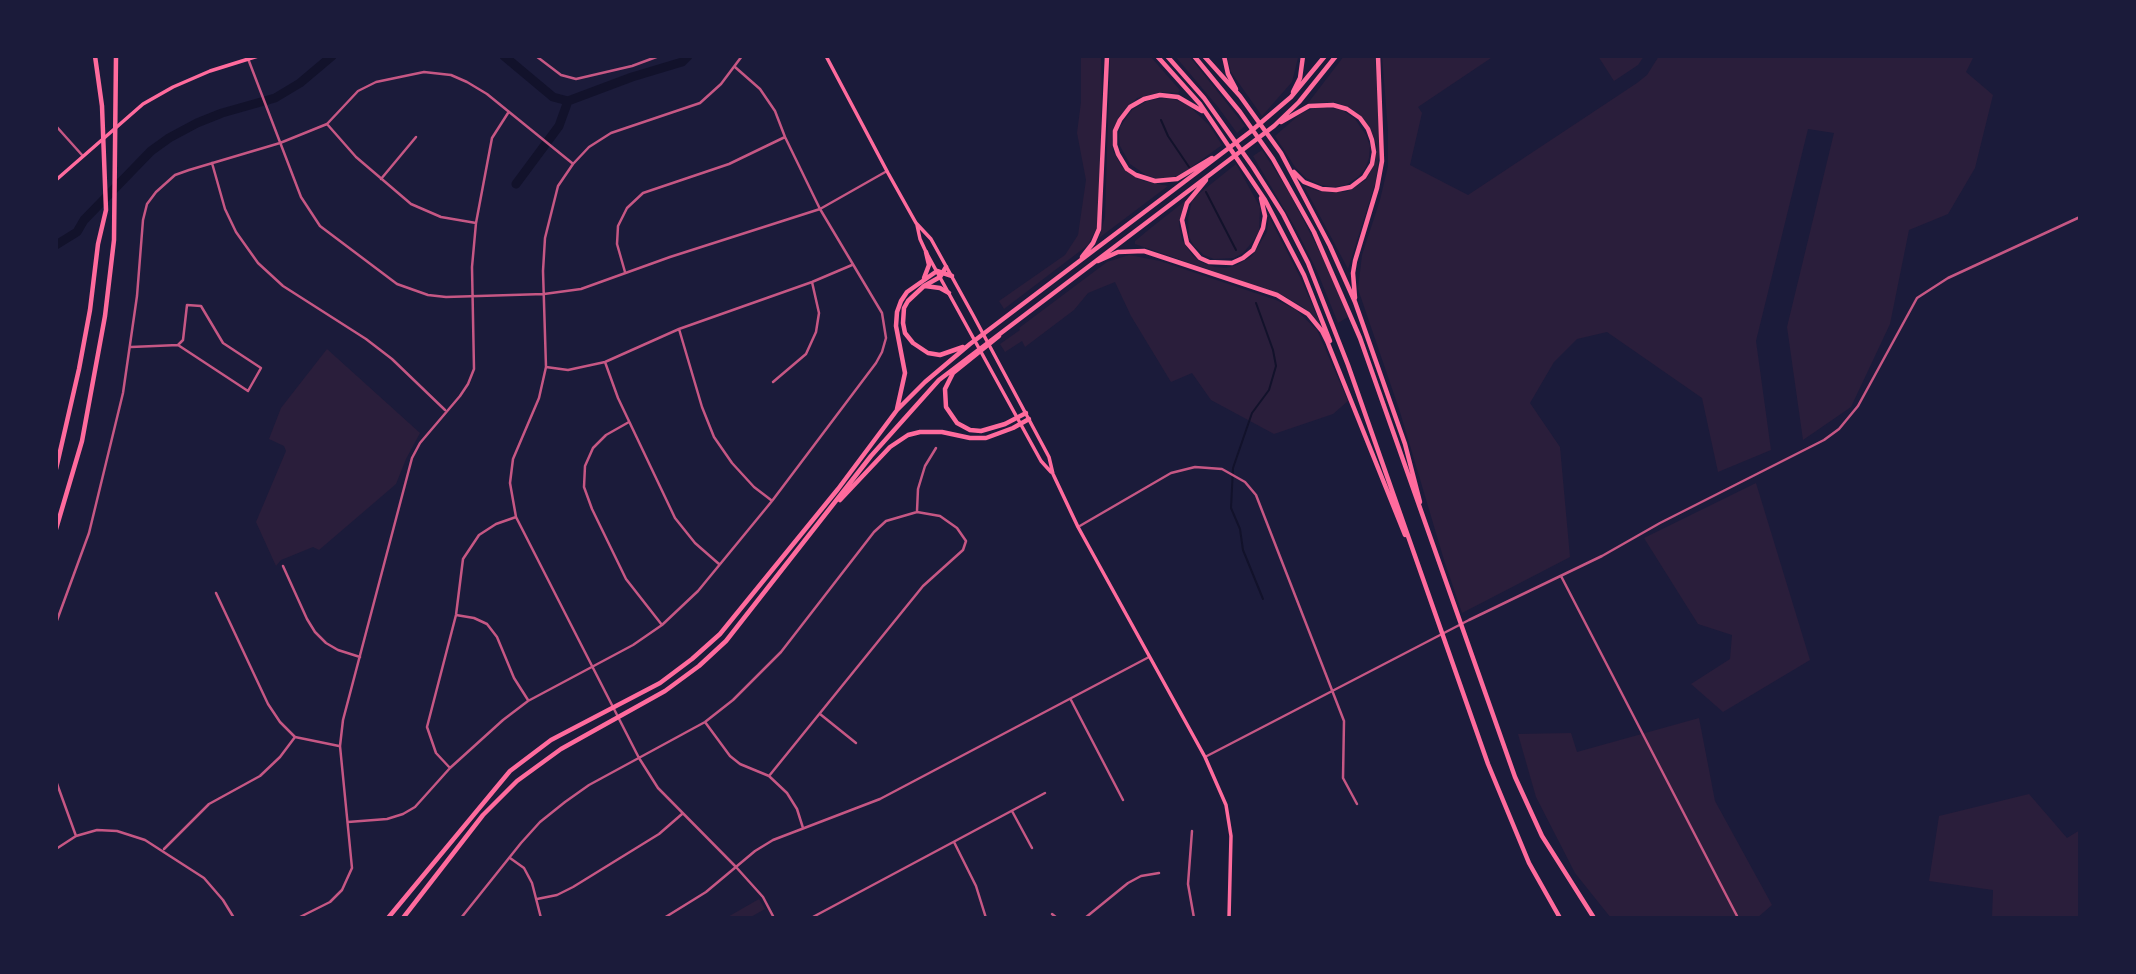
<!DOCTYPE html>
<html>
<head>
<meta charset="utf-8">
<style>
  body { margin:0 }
  #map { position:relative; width:2136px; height:974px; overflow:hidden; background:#1b1b3a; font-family:"Archivo Narrow",sans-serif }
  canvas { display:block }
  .frame { position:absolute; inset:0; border:58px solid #1b1b3a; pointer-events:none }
</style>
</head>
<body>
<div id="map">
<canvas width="2136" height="974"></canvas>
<div class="frame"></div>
</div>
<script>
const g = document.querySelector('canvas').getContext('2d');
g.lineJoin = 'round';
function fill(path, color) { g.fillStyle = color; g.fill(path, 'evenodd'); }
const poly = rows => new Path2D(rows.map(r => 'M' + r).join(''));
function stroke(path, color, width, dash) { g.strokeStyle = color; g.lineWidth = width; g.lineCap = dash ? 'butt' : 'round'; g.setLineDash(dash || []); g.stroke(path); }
fill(poly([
  [1081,56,1101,56,1102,94,1098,225,1088,245,1004,309,999,301,1065,255,1078,235,1086,180,1077,133,1081,102],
  [1110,56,1150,56,1180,90,1178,93,1161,92,1137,98,1118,118,1112,140,1113,151,1122,167,1143,181,1168,186,1099,238,1105,217],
  [1175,56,1189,56,1245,126,1237,133,1218,107],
  [1227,56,1298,56,1298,58,1292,82,1262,116,1231,72],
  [1344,56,1375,56,1380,147,1376,181,1348,269,1304,186,1318,191,1346,192,1366,180,1375,162,1377,146,1374,137,1362,117,1350,108,1335,102,1308,103],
  [1382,56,1494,56,1418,107,1422,113,1410,165,1468,195,1637,83,1647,75,1659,56,1974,56,1966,72,1993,95,1975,168,1948,214,1909,230,1890,324,1851,407,1803,440,1787,327,1834,133,1808,129,1756,341,1771,450,1718,472,1702,398,1607,332,1577,339,1554,362,1530,403,1560,447,1570,557,1462,613,1444,560,1400,412,1358,289,1362,255,1380,200,1388,166,1388,131],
  [1598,56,1644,56,1638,65,1614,81],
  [1164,98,1176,100,1188,105,1209,125,1222,145,1186,171,1173,178,1158,179,1146,175,1130,164,1120,146,1119,136,1120,127,1132,110,1147,101],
  [1319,106,1342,110,1355,119,1366,135,1370,146,1369,158,1365,169,1358,177,1346,185,1334,187,1321,185,1306,178,1295,167,1275,136,1300,114],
  [1262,150,1289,192,1331,274,1348,317,1338,323,1317,271,1296,229,1253,156],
  [1236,164,1260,207,1259,231,1254,240,1243,253,1234,258,1214,259,1204,255,1194,246,1189,237,1188,219,1192,201,1196,196],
  [1185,201,1179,224,1182,240,1193,256,1201,262,1215,267,1226,268,1237,265,1252,256,1267,232,1269,217,1300,277,1321,325,1303,307,1282,295,1135,244,1135,241,1152,227],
  [1129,255,1160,261,1276,300,1295,309,1317,330,1348,401,1333,414,1274,434,1211,400,1192,373,1171,382,1131,316,1115,282,1088,293,1074,310,1025,347,1022,341,1005,352,1000,344,1020,330,1019,328,1107,262],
  [327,349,420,433,406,459,396,484,319,550,313,547,281,560,276,566,256,522,286,451,284,446,269,439,281,408],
  [1756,483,1810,660,1723,712,1691,684,1730,659,1732,635,1698,624,1644,538],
  [1699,718,1715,801,1772,905,1757,918,1611,918,1575,873,1536,797,1518,734,1571,733,1577,752],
  [2029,794,2067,838,2080,830,2080,918,1992,918,1993,890,1929,881,1939,816],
  [759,899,765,909,749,918,726,918]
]), '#2a1e3b');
stroke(poly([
  [1161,120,1168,136,1189,167],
  [1206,192,1236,250],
  [1256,303,1273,350,1276,366,1269,390,1252,413,1233,468,1231,508,1240,529,1243,550,1263,599]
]), '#12122b', 2);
stroke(poly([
  [504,56,553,97,568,101,632,77,682,62,688,56],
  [516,184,559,126,568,101],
  [56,245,77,232,84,220,151,151,169,138,197,123,222,113,275,98,300,83,332,56]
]), '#12122b', 9);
stroke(poly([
  [247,56,301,197,320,226,397,284,428,295,446,297,544,294,581,289,670,257,820,209,887,171],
  [536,56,561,75,576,79,632,66,659,56],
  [742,56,721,84,700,103,611,133,589,147,573,164,558,186,545,238,543,271,546,367,539,398,513,459,510,483,516,517,639,758,658,788,736,867,763,897,774,918],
  [327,124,356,157,411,204,441,217,476,223],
  [56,126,82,155],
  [212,163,225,209,236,232,258,263,283,286,366,339,392,359,445,410],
  [381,179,416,137],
  [625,272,617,244,618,226,627,208,643,193,729,164,785,137],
  [679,329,702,407,714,437,732,463,754,487,771,500],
  [131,347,178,345,248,391,261,368,223,343,201,306,187,305,183,340,178,345],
  [605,362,618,398,675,518,695,543,719,564],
  [546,367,568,370,605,362,679,329,812,282,852,265],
  [773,382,806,354,816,332,819,313,812,282],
  [629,422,606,435,593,448,585,466,584,487,592,509,626,579,662,625],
  [917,511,918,489,925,466,936,448],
  [1078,527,1171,473,1195,467,1222,469,1245,482,1256,495,1344,721,1343,778,1357,804],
  [283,566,307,619,315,632,326,643,338,650,360,657],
  [1561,576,1737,916],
  [216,593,268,704,280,722,295,737,339,746],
  [456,615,474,618,487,624,497,637,514,678,528,700],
  [56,623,89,533,123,393,137,296,143,220,147,204,156,192,175,175,189,170,280,143,327,124,358,91,376,82,424,72,451,75,467,82,487,94,572,163],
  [1071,700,1123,800],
  [820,714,856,743],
  [705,722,730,756,740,764,769,776,787,793,797,809,803,828],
  [1205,757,1469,620,1602,556,1660,523,1824,440,1839,429,1858,406,1917,298,1948,278,2080,217],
  [450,768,436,753,427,727,456,615,463,559,479,535,496,524,516,517],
  [56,781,76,836],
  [1012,811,1032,848],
  [348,822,387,819,403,814,415,807,450,768,503,720,528,701,633,645,662,625,698,591,772,501,876,363,882,352,886,338,882,313,820,209,785,137,775,111,760,89,735,67],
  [1192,831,1188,884,1194,918],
  [954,842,976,886,986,918],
  [56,849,76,836,97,830,117,831,145,840,204,878,223,900,234,918],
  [164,849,209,804,260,776,280,757,295,737],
  [510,858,524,868,532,883,541,918],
  [537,899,557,895,573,887,659,834,682,814],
  [1052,914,1057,918],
  [298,918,330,902,342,890,352,868,340,746,343,720,412,458,420,443,460,396,468,384,474,369,472,267,476,223,492,138,508,113],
  [461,918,521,843,540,822,565,802,589,785,705,722,733,700,781,652,874,532,886,521,917,512,940,516,957,528,966,541,963,550,923,586,769,776],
  [664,918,706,892,755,851,773,840,880,799,1149,657],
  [811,918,1045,793],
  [1085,918,1128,883,1141,876,1159,873]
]), '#c65784', 2.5);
stroke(poly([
  [826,56,888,173,916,223,931,239,973,315,1049,457,1053,474,1078,527,1205,757,1226,805,1231,836,1229,918],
  [56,180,143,104,173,87,210,71,258,56],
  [917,225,920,239,926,252,1041,461,1051,472]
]), '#ff6b9d', 3.5);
stroke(poly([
  [1157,56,1200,104,1265,200,1304,275,1330,341],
  [1167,56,1204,98,1253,167,1283,214,1308,263,1348,365,1488,764,1529,863,1560,918],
  [1194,56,1240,112,1273,159,1314,232,1360,338,1515,777,1542,836,1594,918],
  [1204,56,1240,96,1281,153,1330,246,1355,302,1405,444,1420,502],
  [1224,56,1228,74,1236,89],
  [1293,92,1300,78,1303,56],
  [1202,111,1178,97,1160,95,1144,99,1130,107,1120,120,1115,131,1115,145,1118,154,1127,169,1136,175,1155,181,1177,179,1212,158],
  [1281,122,1309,106,1333,105,1347,109,1360,118,1368,129,1372,140,1374,152,1372,164,1364,177,1351,187,1336,190,1322,189,1304,182,1294,172],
  [1206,180,1187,203,1182,220,1187,243,1200,258,1209,262,1232,263,1243,258,1253,250,1263,228,1265,216,1261,198],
  [1082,257,1093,243,1099,229,1107,56],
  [1098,261,1118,252,1144,251,1277,295,1308,314,1322,331,1327,341,1405,535],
  [946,267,940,277,924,286,908,301,904,308,903,323,905,333,913,343,928,353,940,355,963,347],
  [924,278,929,265,926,252],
  [925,286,940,288,949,293],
  [1355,298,1353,273,1355,261,1377,188,1382,161,1378,56],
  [999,336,953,373,945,389,946,407,957,423,970,430,981,431,1005,424,1026,413],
  [897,409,905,373,896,326,897,312,901,301,907,292,937,271,952,276],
  [56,469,79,369,90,310,98,244,106,210,102,106,95,56],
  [840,500,890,447,908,435,920,432,942,432,970,438,986,438,1013,428,1029,419],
  [56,529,82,441,105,316,114,240,116,56],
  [388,918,510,771,551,740,660,683,692,659,720,634,838,489,897,410,925,382,970,344,1250,132,1291,97,1325,56],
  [403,918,483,815,517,781,561,749,665,691,699,666,726,641,871,456,939,380,1274,126,1299,102,1336,56]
]), '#ff6b9d', 4.5);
</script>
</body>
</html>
